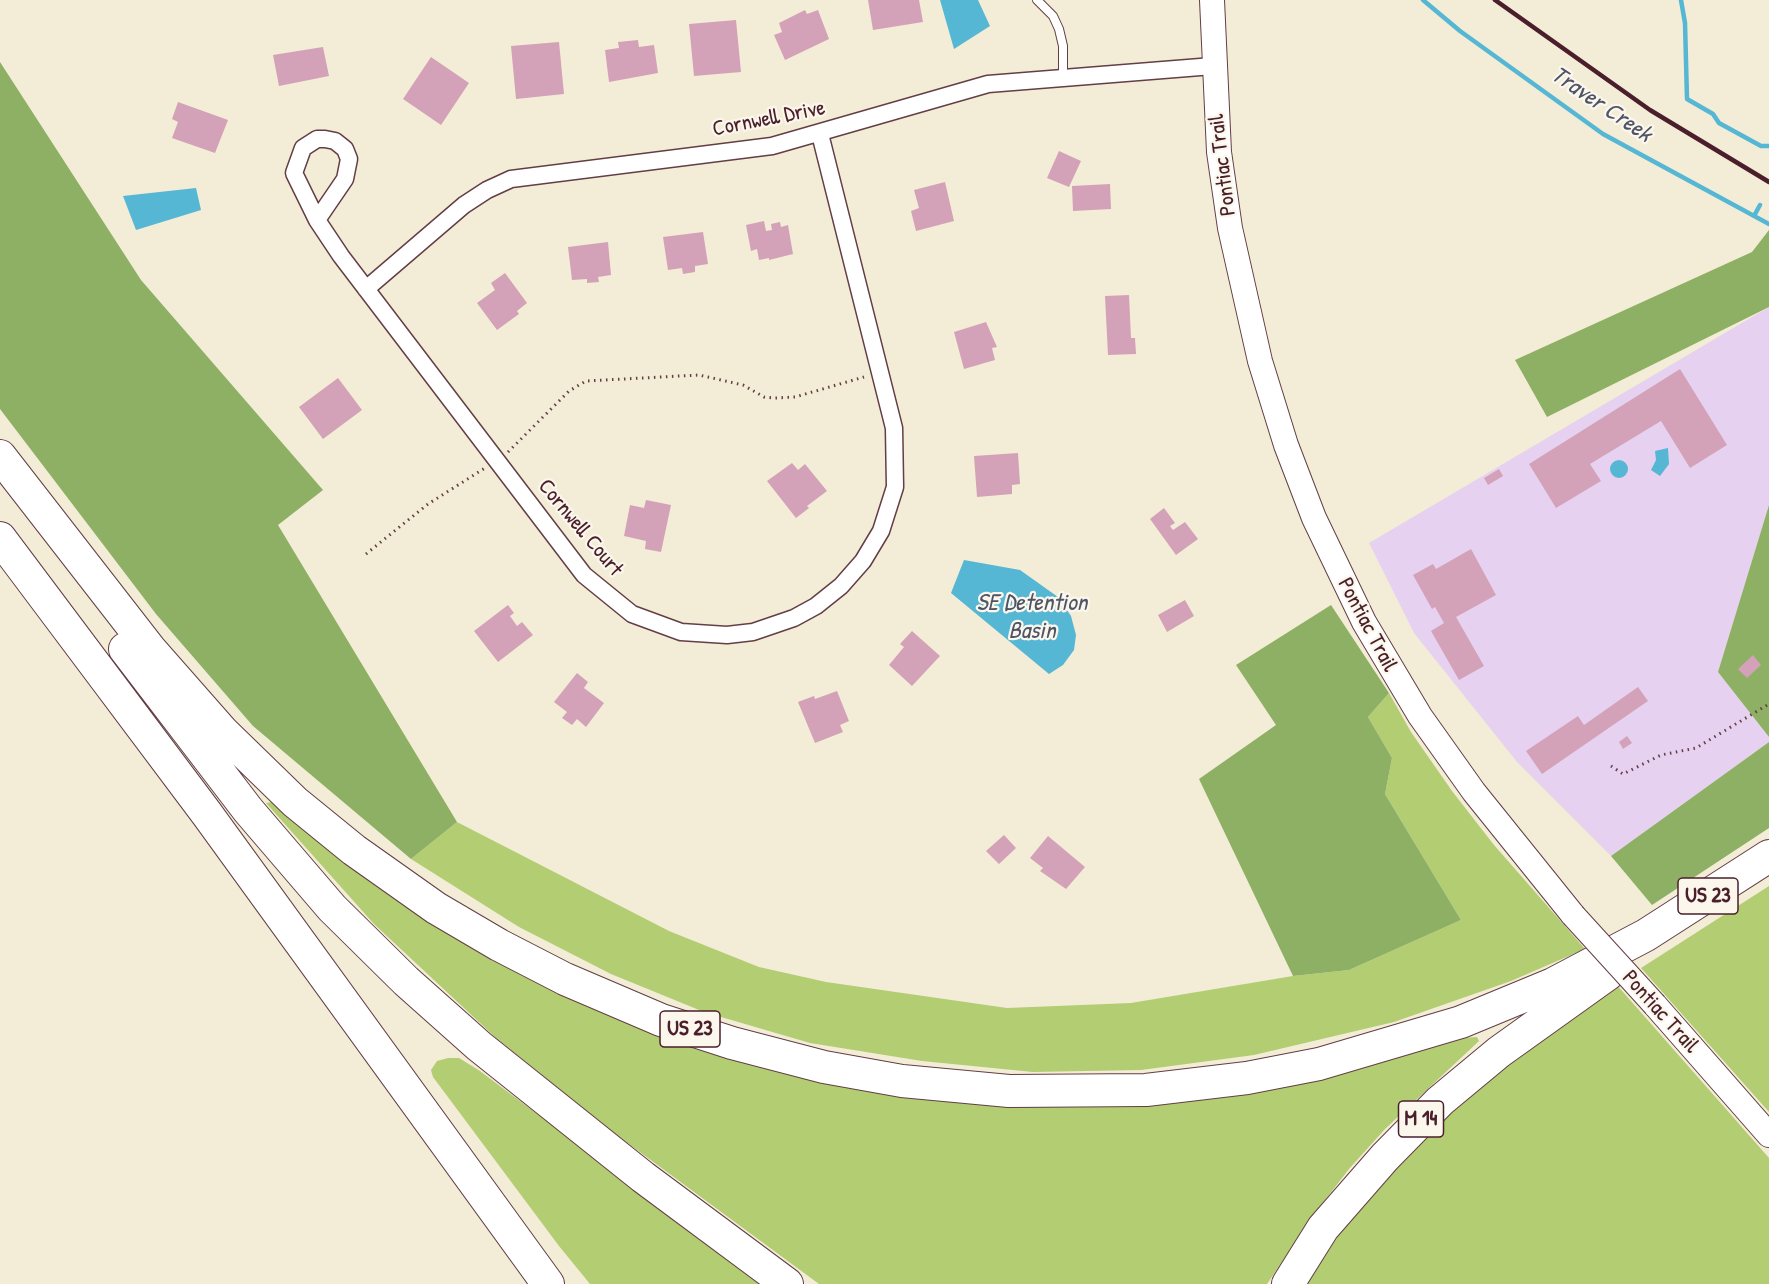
<!DOCTYPE html>
<html>
<head>
<meta charset="utf-8">
<style>
  body { margin:0 }
  canvas { display:block; background:#f3ecd6 }
</style>
</head>
<body>
<canvas width="1769" height="1284"></canvas>
<script>
const g = document.querySelector('canvas').getContext('2d');
g.lineJoin = 'round';
function fill(path, color) { g.fillStyle = color; g.fill(path, 'evenodd'); }
const poly = rows => new Path2D(rows.map(r => 'M' + r).join(''));
function stroke(path, color, width, dash) { g.strokeStyle = color; g.lineWidth = width; g.lineCap = dash ? 'butt' : 'round'; g.setLineDash(dash || []); g.stroke(path); }
function drawText(font, color, halo, rows, align = 'center') {
  g.font = font + ' "Patrick Hand",sans-serif'; g.lineWidth = 4.5; g.setLineDash([]); g.textBaseline = 'middle'; g.strokeStyle = halo; g.fillStyle = color; for (const [text, x, y, turn = 0] of rows) {
    g.save(); g.translate(x, y); g.rotate((+turn || 0) * Math.PI / 180); g.textAlign = isNaN(turn) ? turn : align; if (halo) g.strokeText(text, 0, 0); g.fillText(text, 0, 0); g.restore();
  }
}
fill(poly([
  [1769,307,1769,505,1718,672,1769,737,1769,742,1611,856,1517,762,1414,633,1369,543]
]), '#e6d2f0');
fill(poly([
  [1389,693,1411,732,1452,791,1494,845,1585,949,1511,981,1394,1022,1254,1055,1141,1070,1033,1072,922,1061,810,1043,704,1012,611,974,519,927,411,859,457,822,669,931,759,967,826,982,1007,1008,1131,1003,1293,976,1349,970,1461,920,1385,794,1392,758,1368,717],
  [272,802,309,833,523,975,588,1007,696,1049,762,1068,838,1085,916,1098,1020,1107,1336,1075,1463,1038,1477,1037,1479,1041,1385,1129,1349,1169,1318,1209,1267,1284,819,1284,610,1130,495,1037,374,924,266,803],
  [1769,886,1769,1112,1641,968],
  [1616,984,1769,1158,1769,1284,1303,1284,1339,1233,1382,1180,1467,1094],
  [448,1058,459,1058,480,1071,763,1284,590,1284,559,1246,433,1077,431,1070,437,1061]
]), '#b3cd73');
fill(poly([
  [0,62,141,280,323,490,278,525,457,822,411,859,253,726,156,614,0,409],
  [1769,230,1769,307,1547,417,1515,360,1752,252],
  [1769,505,1769,737,1718,672],
  [1331,605,1389,693,1368,717,1392,758,1385,794,1461,920,1349,970,1293,976,1199,779,1276,725,1236,665],
  [1769,742,1769,828,1652,905,1611,856]
]), '#8eb065');
fill(poly([
  [940,0,978,0,990,26,954,49],
  [196,188,201,210,136,230,123,196],
  [1668,448,1669,464,1660,476,1651,470,1656,460,1655,451],
  '1610 469a9 9 0 1 1 18 0a9 9 0 1 1-18 0Z',
  [964,560,1020,570,1058,597,1071,616,1076,635,1074,650,1063,665,1049,674,951,593]
]), '#56b7d4');
stroke(poly([
  [1423,0,1460,31,1603,134,1769,224],
  [1681,0,1685,23,1687,99,1713,114,1719,123,1761,146,1769,146],
  [1754,216,1760,205]
]), '#56b7d4', 4.5);
fill(poly([
  [868,0,919,0,923,22,873,30],
  [805,10,807,14,818,10,829,39,785,60,774,35,782,32,779,23],
  [736,20,741,72,694,76,689,24],
  [638,40,639,47,654,45,658,73,609,82,605,50,619,48,618,42],
  [559,42,564,94,516,99,511,46],
  [323,47,329,76,279,86,273,55],
  [431,57,469,83,441,125,403,99],
  [178,102,228,120,215,153,172,138,178,122,172,119],
  [1059,151,1081,161,1069,187,1047,178],
  [945,182,954,221,916,231,911,211,919,208,914,190],
  [1110,184,1111,209,1073,211,1072,186],
  [764,221,766,231,772,230,771,224,780,222,781,227,788,225,793,254,769,260,769,258,759,260,757,249,751,251,746,225],
  [703,232,708,264,695,266,695,272,683,274,682,268,668,270,663,237],
  [608,242,611,275,598,277,599,282,587,283,587,279,572,280,568,247],
  [505,273,527,303,517,311,519,314,497,330,477,303,495,290,491,283],
  [1129,295,1131,338,1135,338,1136,354,1108,355,1105,296],
  [986,322,997,347,992,348,995,360,964,369,954,332],
  [1680,369,1727,445,1690,468,1661,421,1590,464,1601,481,1556,508,1529,464],
  [338,378,362,410,323,439,299,407],
  [1018,453,1020,484,1012,485,1012,494,977,497,974,456],
  [792,463,798,470,805,464,827,491,807,506,809,508,796,518,767,481],
  [1499,469,1503,476,1488,485,1484,478],
  [646,500,671,505,661,552,645,549,646,541,624,536,630,505,644,508],
  [1164,508,1175,523,1170,526,1173,530,1185,522,1198,539,1176,555,1150,519],
  [1471,549,1496,595,1456,617,1484,666,1459,680,1431,631,1444,623,1435,607,1432,609,1413,575,1433,564,1436,569],
  [1185,600,1194,616,1167,632,1158,615],
  [508,605,514,613,510,616,517,626,522,622,533,635,498,662,474,631],
  [912,631,940,656,912,686,889,665,904,647,900,644],
  [1753,655,1761,665,1747,678,1738,669],
  [577,673,588,682,584,688,604,703,586,727,577,719,572,725,562,718,567,712,554,702],
  [1638,687,1648,701,1542,774,1526,751,1578,716,1584,725],
  [837,691,849,721,840,725,843,732,815,743,798,702,814,696,815,699],
  [1627,736,1632,743,1623,749,1619,742],
  [1004,835,1016,848,999,864,986,851],
  [1048,836,1085,867,1066,889,1040,871,1043,868,1030,858]
]), '#d4a2b8');
const service = poly([
  [1037,0,1053,16,1059,29,1063,46,1063,77]
]);
const minor = poly([
  [317,220,345,179,349,159,345,149,335,141,325,139,317,139,303,148,294,173,317,220,341,256,584,575,632,614,681,632,727,635,753,632,794,618,816,606,841,586,863,561,881,531,895,487,894,428,820,134],
  [366,289,464,205,487,190,511,179,772,146,988,84,1213,66]
]);
const secondary = poly([
  [1212,0,1219,152,1230,228,1260,361,1286,445,1314,518,1364,622,1420,716,1474,792,1573,915],
  [1655,1005,1769,1135]
]);
const motorway = poly([
  [0,456,150,649,223,732,295,802,354,850,436,908,499,945,565,979,661,1020,732,1043,824,1067,902,1081,1009,1091,1146,1090,1247,1078,1319,1064,1461,1022,1553,984,1646,935,1769,856],
  [0,538,207,814,548,1284],
  [125,649,248,810,332,908,406,981,479,1046,643,1177,787,1284],
  [1288,1284,1323,1228,1385,1157,1440,1101,1499,1052,1608,974]
]);
stroke(service, '#633e45', 10);
stroke(minor, '#633e45', 19);
stroke(secondary, '#633e45', 26);
stroke(motorway, '#633e45', 34);
stroke(poly([
  [508,452,569,391,586,381,699,375,743,385,764,397,775,398,795,397,864,377],
  [366,554,428,504,485,468],
  [1611,766,1623,774,1661,755,1696,748,1769,704]
]), '#633e45', 3, [1.5, 4.5]);
stroke(service, '#fff', 8);
stroke(minor, '#fff', 16);
stroke(secondary, '#fff', 24);
stroke(motorway, '#fff', 32);
stroke(poly([
  [1495,0,1650,110,1769,182]
]), '#4a1f2b', 4.5);
const secondaryBridge = poly([
  [1573,915,1655,1005]
]);
stroke(secondaryBridge, '#633e45', 26, []);
stroke(secondaryBridge, '#fff', 24);
for (const [x, y, w] of [
  [1708,896,60],
  [690,1029,60],
  [1421,1119,45]
]) { const box = new Path2D(); box.roundRect(x - w / 2, y - 18, w, 36, 4.5); g.fillStyle = '#fbf7ec'; g.fill(box); stroke(box, '#4a1f2b', 1.5); }
drawText('bold 21px', '#4a1f2b', null, [
  ["US 23",1708,896],
  ["US 23",690,1029],
  ["M 14",1421,1119]
]);
drawText('22px', '#4a1f2b', '#fbf7ec', [
  ["Cornwell Drive",769,119,-11],
  ["Pontiac Trail",1223,165,-97],
  ["Cornwell Court",580,528,50],
  ["Pontiac Trail",1367,625,62],
  ["Pontiac Trail",1660,1012,48]
]);
drawText('italic 24px', '#4e5466', '#fbf7ec', [
  ["Traver Creek",1601,105,34],
  ["SE Detention",1032,604],
  ["Basin",1032,632]
]);
</script>
</body>
</html>
